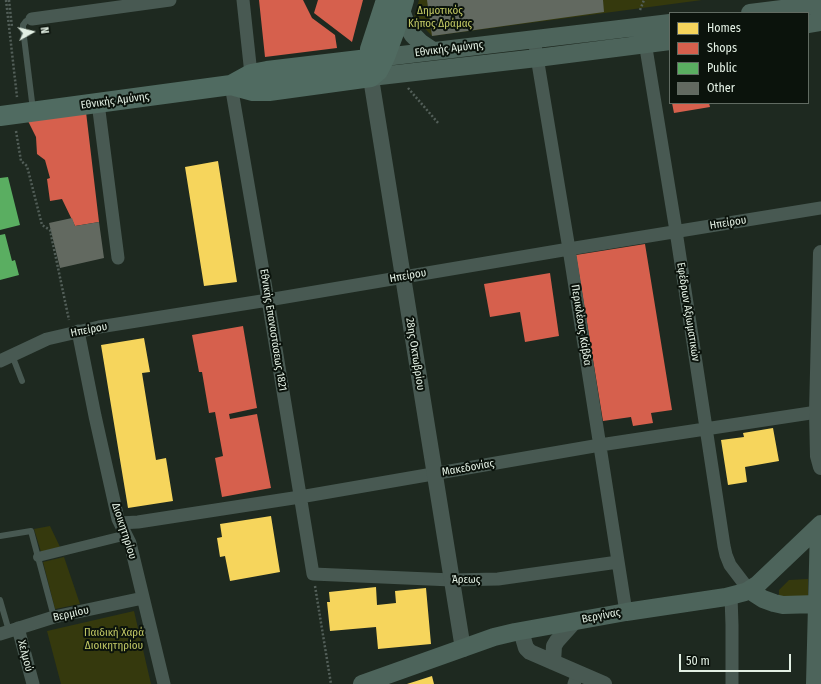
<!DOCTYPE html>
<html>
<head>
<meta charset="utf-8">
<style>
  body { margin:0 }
  #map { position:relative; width:821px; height:684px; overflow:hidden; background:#1e2920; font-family:"Fira Sans Condensed",sans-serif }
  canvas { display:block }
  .legend { position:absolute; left:669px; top:12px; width:140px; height:92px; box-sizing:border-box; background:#0b130c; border:1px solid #616b62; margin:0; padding:5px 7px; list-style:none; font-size:12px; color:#e3f0e4 }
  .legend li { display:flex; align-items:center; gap:8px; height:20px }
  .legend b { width:20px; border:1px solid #616b62 }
  .north { position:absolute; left:12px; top:12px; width:40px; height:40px; -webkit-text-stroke:3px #0b130c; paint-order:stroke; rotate:82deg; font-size:11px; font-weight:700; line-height:16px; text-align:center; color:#e3f0e4 }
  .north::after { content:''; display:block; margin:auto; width:14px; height:18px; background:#e3f0e4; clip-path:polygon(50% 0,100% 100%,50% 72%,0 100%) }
  .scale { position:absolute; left:679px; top:654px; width:112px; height:18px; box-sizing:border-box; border:2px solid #e3f0e4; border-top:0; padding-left:5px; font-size:12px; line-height:14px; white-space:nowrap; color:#e3f0e4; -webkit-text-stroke:3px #0b130c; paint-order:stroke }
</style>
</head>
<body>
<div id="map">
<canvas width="821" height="684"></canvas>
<ul class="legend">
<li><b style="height:11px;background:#f6d55c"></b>Homes</li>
<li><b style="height:11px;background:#d6604d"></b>Shops</li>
<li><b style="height:11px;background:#5aae61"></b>Public</li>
<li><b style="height:11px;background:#626960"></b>Other</li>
</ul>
<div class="north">N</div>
<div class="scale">50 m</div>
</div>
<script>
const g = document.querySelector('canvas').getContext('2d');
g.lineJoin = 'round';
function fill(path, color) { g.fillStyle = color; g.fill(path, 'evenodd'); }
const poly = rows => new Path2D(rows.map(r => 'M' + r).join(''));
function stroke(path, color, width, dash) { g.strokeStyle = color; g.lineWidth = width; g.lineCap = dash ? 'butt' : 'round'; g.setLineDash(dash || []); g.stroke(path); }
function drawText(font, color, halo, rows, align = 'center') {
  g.font = font + ' "Fira Sans Condensed",sans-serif'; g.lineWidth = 4; g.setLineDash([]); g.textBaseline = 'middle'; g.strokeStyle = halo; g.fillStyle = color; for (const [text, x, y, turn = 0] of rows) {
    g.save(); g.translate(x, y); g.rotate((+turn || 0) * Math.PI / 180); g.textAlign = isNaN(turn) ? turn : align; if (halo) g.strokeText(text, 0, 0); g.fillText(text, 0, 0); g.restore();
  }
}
fill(poly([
  [419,0,702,0,432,36,414,17],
  [50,526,60,547,41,552,34,529],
  [64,557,80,604,55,609,43,562],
  [808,579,808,598,779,598,779,590,789,580],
  [134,611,151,684,61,684,47,631]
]), '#35390d');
fill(poly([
  [218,161,237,282,204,286,185,167],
  [144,338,150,372,142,373,156,460,166,458,173,501,128,508,101,345],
  [773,428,779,461,745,467,747,482,728,485,721,440,744,437,743,433],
  [271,516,280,572,230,581,225,556,220,557,217,538,222,537,220,524],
  [376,587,377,605,396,603,395,591,426,588,431,644,378,649,376,627,330,631,327,602,330,602,329,592],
  [432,676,434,684,407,684]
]), '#f6d55c');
fill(poly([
  [259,0,303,0,312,18,335,35,337,48,265,57],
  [318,0,363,0,352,42,314,13],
  [672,103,709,103,710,107,674,113],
  [86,112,99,222,75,226,62,199,50,201,47,179,50,178,45,160,37,154,36,137,27,119],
  [645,244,672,410,651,413,653,423,633,426,631,417,603,421,576,255],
  [550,273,559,336,525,342,520,312,490,317,484,284],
  [243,326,257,408,229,414,230,419,257,414,271,488,222,497,215,458,223,456,215,412,209,413,202,372,199,372,192,335]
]), '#d6604d');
fill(poly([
  [8,177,20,225,0,230,0,178],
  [5,234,12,261,15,260,19,275,0,280,0,235]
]), '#5aae61');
fill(poly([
  [427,0,603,0,604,12,432,36],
  [72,218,75,226,99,222,104,258,60,268,49,223]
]), '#626960');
stroke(poly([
  [6,0,17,97],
  [9,0,12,27],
  [640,10,644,0],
  [408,88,439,124],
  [16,131,21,161,27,166,42,225,50,230,69,320],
  [315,586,331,684]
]), '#535f59', 2.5, [2, 2]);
stroke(poly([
  [32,19,26,21,23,25,23,29,33,110],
  [12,355,22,381],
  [0,536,31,531,54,617],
  [0,600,9,631]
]), '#485952', 6);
stroke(poly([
  [38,557,127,535]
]), '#485952', 10);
stroke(poly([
  [243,0,251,74],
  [32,19,170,0],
  [644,36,676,231,724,546,726,555,730,565,749,590],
  [534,39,569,249,626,612],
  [231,85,268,300,313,574,452,580,498,579,618,562],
  [98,103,118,258],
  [78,331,95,416,118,519,130,543,164,684],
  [0,361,47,339,99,327,268,300,569,249,821,208],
  [120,523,138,522,300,497,600,445,817,412],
  [731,596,732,625,732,684],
  [18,628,33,684],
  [0,634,54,617,143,598],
  [574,684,578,673]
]), '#485952', 13);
stroke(poly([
  [369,66,463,649],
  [821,253,817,412,818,456,821,467],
  [521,631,526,648,530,652,604,684],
  [553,662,554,646,557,641,575,621]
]), '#485952', 16);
stroke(poly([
  [401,10,406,24,413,35,421,43,433,51],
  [750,13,821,4],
  [808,24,821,22],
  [385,57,670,23],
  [371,77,537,58,670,41],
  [749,590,763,599,774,603,783,605,817,604],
  [362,684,494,637,515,632,626,612,726,597,745,592,749,590,757,585,821,524],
  [815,684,819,526]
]), '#4d645b', 18);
stroke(poly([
  [369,59,370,49,386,0],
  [231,85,253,91,269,91,371,77,378,71,385,57,395,30,404,0],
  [0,116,231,85,251,74,267,71,385,57]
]), '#506b61', 20);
drawText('11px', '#c2c864', '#0b130c', [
  ["Δημοτικός",440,11],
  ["Κήπος Δράμας",440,24],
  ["Παιδική Χαρά",114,633],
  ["Διοικητηρίου",114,646]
]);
drawText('11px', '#e3f0e4', '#0b130c', [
  ["Εθνικής Αμύνης",449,49,-7],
  ["Εθνικής Αμύνης",115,101,-8],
  ["Ηπείρου",728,223,-9],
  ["Ηπείρου",408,276,-10],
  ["Εφέδρων Αξιωματικών",688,312,81],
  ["Περικλέους Κάβδα",581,325,81],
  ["Ηπείρου",89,330,-11],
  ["Εθνικής Επαναστάσεως 1821",273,330,81],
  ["28ης Οκτωβρίου",415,354,81],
  ["Μακεδονίας",468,468,-10],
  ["Διοικητηρίου",124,531,72],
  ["Άρεως",466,580],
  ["Βερμίου",71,614,-13],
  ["Βεργίνας",601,616,-11],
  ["Χελμού",25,656,75]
]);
</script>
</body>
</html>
